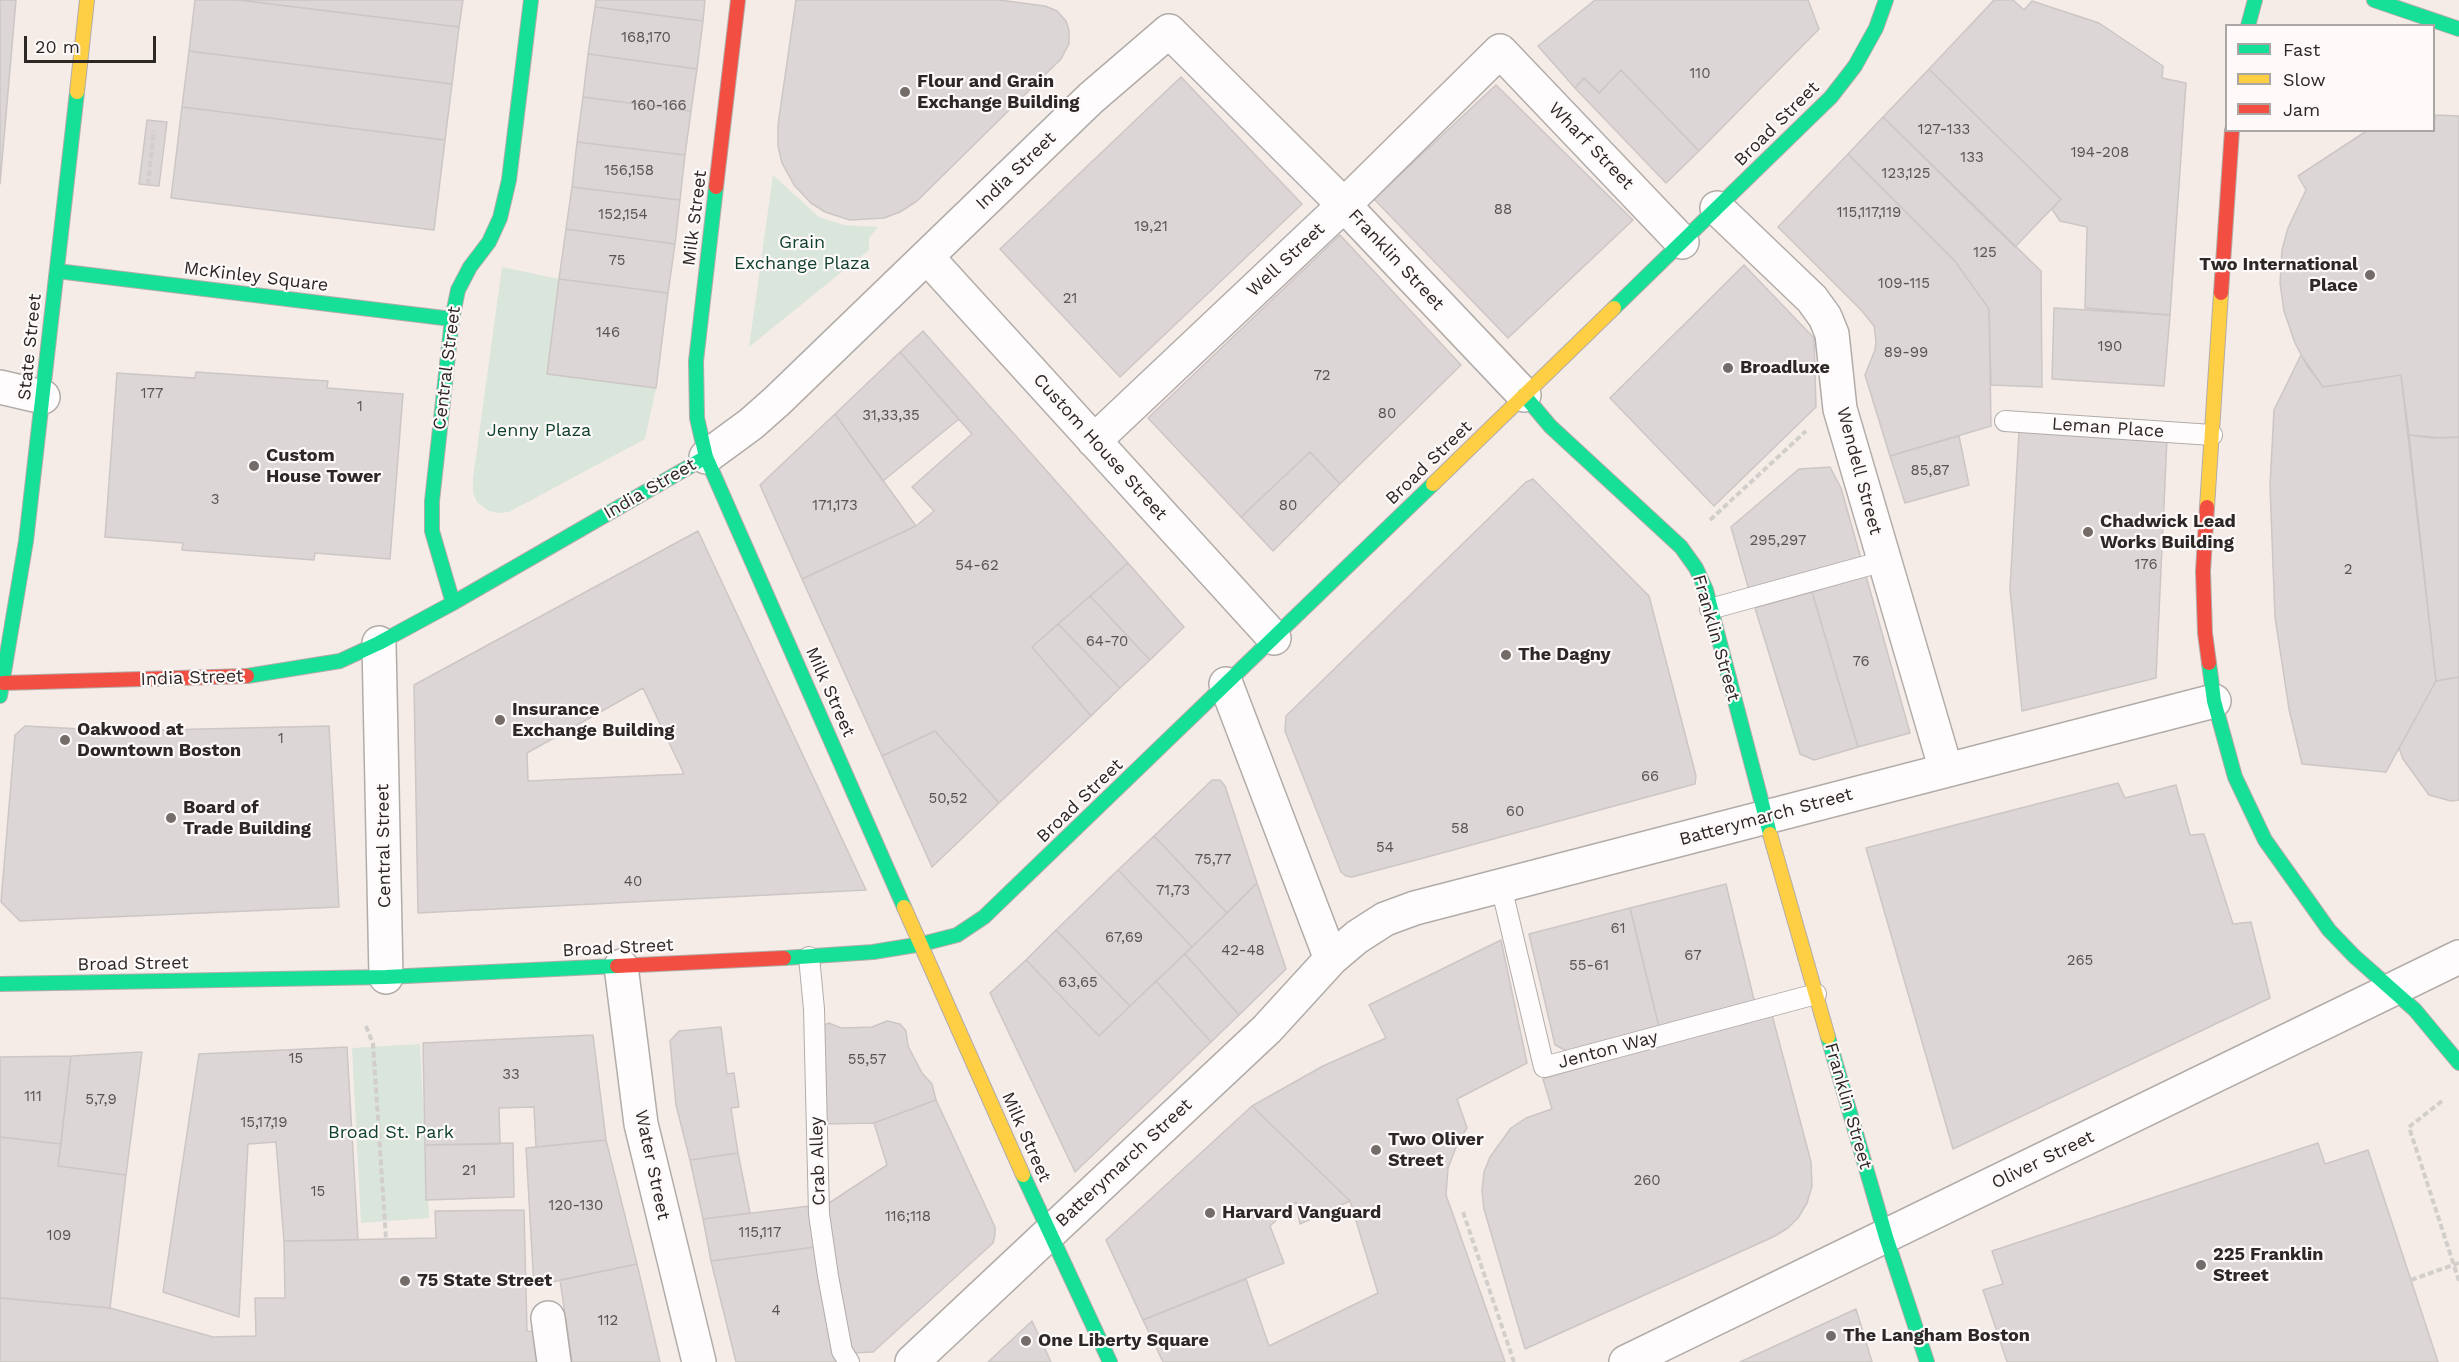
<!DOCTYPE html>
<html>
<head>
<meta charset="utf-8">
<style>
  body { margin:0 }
  #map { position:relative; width:2459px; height:1362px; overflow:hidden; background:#f5ece8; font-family:"Work Sans",sans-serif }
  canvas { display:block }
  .legend { position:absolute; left:2225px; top:24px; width:210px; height:108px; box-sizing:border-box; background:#fdfaf9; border:2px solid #aaa6a4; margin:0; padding:8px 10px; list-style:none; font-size:18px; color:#2d2725 }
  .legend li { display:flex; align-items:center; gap:12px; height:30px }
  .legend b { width:30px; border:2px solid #aaa6a4 }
  .scale { position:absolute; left:24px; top:36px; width:132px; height:27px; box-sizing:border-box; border:3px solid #2d2725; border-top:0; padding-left:8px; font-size:18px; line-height:21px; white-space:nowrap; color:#2d2725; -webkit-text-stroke:4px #fdfaf9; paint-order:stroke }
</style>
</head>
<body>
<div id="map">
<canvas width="2459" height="1362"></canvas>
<ul class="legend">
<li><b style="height:8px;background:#16e098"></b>Fast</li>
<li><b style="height:8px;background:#ffcf43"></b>Slow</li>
<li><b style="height:8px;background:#f24e42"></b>Jam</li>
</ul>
<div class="scale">20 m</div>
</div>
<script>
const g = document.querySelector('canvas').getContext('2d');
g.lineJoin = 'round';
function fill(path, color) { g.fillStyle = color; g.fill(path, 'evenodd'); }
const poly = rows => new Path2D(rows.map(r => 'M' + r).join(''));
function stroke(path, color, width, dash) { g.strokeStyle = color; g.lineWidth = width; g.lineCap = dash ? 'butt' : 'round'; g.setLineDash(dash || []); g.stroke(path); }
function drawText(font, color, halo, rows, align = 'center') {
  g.font = font + ' "Work Sans",sans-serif'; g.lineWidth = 4.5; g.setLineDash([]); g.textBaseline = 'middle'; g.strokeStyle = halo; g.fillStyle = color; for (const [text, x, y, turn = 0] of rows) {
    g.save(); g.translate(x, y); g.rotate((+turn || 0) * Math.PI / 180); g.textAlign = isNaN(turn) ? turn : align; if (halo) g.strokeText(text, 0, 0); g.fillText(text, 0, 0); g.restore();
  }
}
fill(poly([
  [773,175,819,217,844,225,878,227,869,238,869,250,749,347],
  [502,267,559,279,656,388,645,439,509,512,499,513,489,511,477,502,473,492,473,478],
  [420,1044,429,1218,361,1223,352,1048]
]), '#dae5dc');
const building = poly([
  [0,0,16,0,0,184,0,0],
  [195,0,238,0,459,27,452,84,189,51,195,0],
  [238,0,463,0,459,27,238,0],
  [596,0,705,0,703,21,595,7,596,0],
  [796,0,999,0,1045,6,1057,11,1066,21,1069,30,1069,44,1061,59,917,201,900,212,884,218,850,220,825,212,811,203,794,185,782,163,778,146,778,125,796,0],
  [1595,0,1808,0,1819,29,1699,151,1621,70,1599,93,1584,78,1575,88,1538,46,1595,0],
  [1994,0,2013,0,2024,10,2032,1,2099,23,2163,66,2162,78,2186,83,2170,315,2085,308,2087,227,2060,221,2052,209,2061,199,1929,69,1994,0],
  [595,7,703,21,697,69,588,54,595,7],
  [189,51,452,84,445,140,182,107,189,51],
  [588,54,697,69,691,111,583,97,588,54],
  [1929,69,2061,199,2015,247,1883,117,1929,69],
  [1621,70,1699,151,1666,183,1575,88,1584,78,1599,93,1621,70],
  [1181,77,1302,204,1120,377,1000,249,1181,77],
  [1496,85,1633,220,1508,338,1374,199,1496,85],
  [583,97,691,111,685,155,577,142,583,97],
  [182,107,445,140,434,230,171,198,182,107],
  [2435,115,2459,116,2459,437,2443,438,2409,435,2401,375,2323,387,2306,364,2295,343,2284,311,2280,283,2282,250,2288,228,2306,190,2298,176,2368,130,2434,130,2435,115],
  [1883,117,2041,271,2042,387,1991,385,1989,309,1954,260,1848,154,1883,117],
  [147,120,167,122,159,186,139,184,147,120],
  [577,142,685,155,680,200,572,187,577,142],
  [1848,154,1954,260,1989,309,1991,426,1890,456,1865,375,1875,350,1876,341,1874,326,1862,311,1778,227,1848,154],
  [572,187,680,200,675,244,566,229,572,187],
  [566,229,675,244,668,293,559,279,566,229],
  [1340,235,1461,365,1340,484,1310,452,1241,517,1148,418,1340,235],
  [1744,265,1814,338,1816,407,1714,506,1610,398,1744,265],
  [559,279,668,293,656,388,547,374,559,279],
  [2054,308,2170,315,2164,386,2052,379,2054,308],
  [923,331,1128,563,1032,647,1091,716,999,803,935,731,882,756,802,579,916,526,934,511,912,487,972,434,900,352,923,331],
  [900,352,959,419,883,481,835,414,900,352],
  [2301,355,2323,387,2401,375,2436,681,2386,772,2302,764,2289,709,2275,617,2270,486,2274,410,2301,355],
  [196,372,328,381,327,388,403,394,390,559,315,553,314,560,182,550,183,543,105,537,117,373,195,378,196,372],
  [835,414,916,526,802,579,760,485,835,414],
  [2019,431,2167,439,2156,678,2022,711,2010,589,2019,431],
  [2409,435,2432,438,2459,437,2459,677,2436,681,2409,435],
  [1959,436,1969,485,1905,503,1890,456,1959,436],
  [1310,452,1340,484,1273,551,1241,517,1310,452],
  [1830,467,1841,488,1861,559,1749,590,1731,527,1799,469,1830,467],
  [1533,479,1649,596,1696,776,1695,784,1420,859,1352,877,1346,876,1341,872,1285,731,1286,716,1526,482,1533,479],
  [698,531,866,890,418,913,414,685,698,531],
  [643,688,684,774,528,781,527,753,643,688],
  [1128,563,1184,627,1150,660,1090,596,1128,563],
  [1866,576,1910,733,1858,747,1812,592,1866,576],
  [1812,592,1858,747,1814,760,1800,754,1755,608,1812,592],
  [1090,596,1150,660,1120,688,1058,624,1090,596],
  [1058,624,1120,688,1091,716,1032,647,1058,624],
  [2459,677,2459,800,2451,801,2429,795,2403,759,2399,748,2436,681,2459,677],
  [25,726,119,731,329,726,339,907,20,921,1,902,15,735,25,726],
  [935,731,999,803,932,867,882,756,935,731],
  [1212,780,1220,780,1225,786,1257,883,1227,913,1154,836,1212,780],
  [2118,783,2125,798,2176,785,2190,835,2204,834,2233,924,2251,922,2270,998,1953,1149,1866,848,2118,783],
  [1154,836,1227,913,1192,947,1118,870,1154,836],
  [1118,870,1192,947,1130,1006,1056,930,1118,870],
  [1257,883,1286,969,1239,1015,1185,954,1257,883],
  [1726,884,1755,1004,1659,1027,1630,908,1726,884],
  [1630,908,1659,1027,1569,1052,1555,1045,1529,934,1630,908],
  [1056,930,1130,1006,1099,1036,1026,960,1056,930],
  [1501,940,1527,1063,1457,1099,1467,1128,1458,1142,1448,1168,1446,1195,1505,1362,1163,1362,1143,1320,1246,1279,1269,1346,1378,1293,1350,1201,1252,1106,1323,1066,1386,1038,1369,1005,1501,940],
  [1185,954,1239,1015,1211,1042,1156,981,1185,954],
  [1026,960,1099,1036,1156,981,1211,1042,1075,1172,990,993,1026,960],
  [1771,1011,1811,1162,1812,1186,1807,1203,1798,1218,1788,1228,1773,1237,1525,1349,1484,1209,1482,1191,1484,1172,1490,1157,1511,1128,1526,1118,1552,1109,1543,1079,1771,1011],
  [887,1021,900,1024,906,1031,908,1046,922,1073,932,1084,936,1100,874,1123,823,1124,817,1028,829,1023,841,1028,872,1027,887,1021],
  [721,1027,727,1074,734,1073,739,1107,731,1108,738,1153,690,1160,676,1105,670,1041,679,1031,721,1027],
  [593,1035,606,1140,536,1147,534,1107,499,1108,500,1144,425,1145,423,1043,593,1035],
  [347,1047,358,1240,284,1241,276,1142,248,1144,239,1317,163,1292,199,1054,347,1047],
  [142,1052,126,1175,58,1166,71,1056,142,1052],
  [71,1056,61,1144,0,1137,0,1057,71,1056],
  [936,1100,995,1227,995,1235,993,1243,873,1352,852,1353,823,1207,887,1165,874,1123,936,1100],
  [1252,1106,1350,1201,1300,1224,1296,1202,1270,1226,1284,1263,1143,1320,1106,1240,1252,1106],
  [0,1137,61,1144,58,1166,126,1175,110,1308,0,1298,0,1137],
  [606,1140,637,1264,534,1286,526,1148,606,1140],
  [513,1143,514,1197,426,1200,425,1145,513,1143],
  [2318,1143,2325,1164,2368,1150,2438,1362,2007,1362,1983,1290,2003,1284,1992,1251,2318,1143],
  [738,1153,750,1213,703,1219,690,1160,738,1153],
  [810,1206,815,1247,711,1261,703,1219,810,1206],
  [524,1210,527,1331,535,1332,550,1362,0,1362,0,1298,110,1308,213,1337,256,1336,255,1298,285,1298,284,1241,436,1238,435,1211,524,1210],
  [815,1247,837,1362,736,1362,711,1261,815,1247],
  [637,1264,660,1362,572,1362,560,1280,637,1264],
  [1856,1309,1872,1362,1740,1362,1856,1309],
  [1032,1321,1051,1362,988,1362,1032,1321]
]);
fill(building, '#dcd6d6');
stroke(building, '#ccc6c5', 1.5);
const lane = poly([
  [2005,421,2212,435],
  [1710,609,1884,561],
  [1501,886,1544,1067,1816,994],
  [809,957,814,1009,819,1214,828,1276,842,1351,849,1362]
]);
const street = poly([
  [1717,208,1812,299,1825,317,1832,334,1840,409,1946,770],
  [927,257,1274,638],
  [0,387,43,397],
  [1094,441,1344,205,1500,51,1682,242],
  [706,457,751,424,777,401,1091,98,1169,31,1344,205,1524,395],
  [379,643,386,977],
  [1226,684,1331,959],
  [621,966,641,1124,699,1362],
  [548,1318,554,1362],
  [912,1362,1267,1029,1331,959,1357,937,1385,919,1415,908,2214,701],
  [1626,1362,2459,957]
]);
const fast = poly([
  [2374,0,2459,29],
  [2248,26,2255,0],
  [716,187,696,361,697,418,706,457,904,907],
  [57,271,452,319],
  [1614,308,1831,97,1855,66,1876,28,1886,0],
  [1524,395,1550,426,1681,547,1696,568,1706,590,1770,834],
  [453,603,432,531,432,501,452,319,458,290,470,267,489,242,500,218,509,180,531,0],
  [2209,663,2214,701,2235,777,2265,840,2329,930,2354,956,2415,1010,2459,1063],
  [247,676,340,661,379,643,453,603,706,457],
  [0,696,26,541,77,92],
  [784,958,873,952,922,944,957,935,984,917,1433,484],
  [0,984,386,977,617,966],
  [1828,1037,1886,1237,1927,1362],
  [1023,1175,1110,1362]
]);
const slow = poly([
  [77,92,87,0],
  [1433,484,1614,308],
  [2207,507,2221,293],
  [1770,834,1828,1037],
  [904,907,1023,1175]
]);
const jam = poly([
  [716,187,738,0],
  [2221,293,2232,130],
  [2207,507,2203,571,2205,633,2209,663],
  [3,683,247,676],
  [617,966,784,958]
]);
stroke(lane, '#b2aca9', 22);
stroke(street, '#b2aca9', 36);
stroke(fast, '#b2aca9', 16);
stroke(slow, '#b2aca9', 16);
stroke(jam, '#b2aca9', 16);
stroke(poly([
  [148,185,154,130],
  [1710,520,1806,431],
  [366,1026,373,1044,386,1239],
  [2442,1101,2409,1127,2459,1281],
  [1463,1212,1514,1362],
  [2411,1280,2459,1263]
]), '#d2cecc', 4, [6, 3]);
stroke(lane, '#fefcfc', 20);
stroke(street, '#fefcfc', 33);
stroke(fast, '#16e098', 14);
stroke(slow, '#ffcf43', 14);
stroke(jam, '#f24e42', 14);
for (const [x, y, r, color] of [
  [905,92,6,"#736c69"],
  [2370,275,6,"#736c69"],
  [1728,368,6,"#736c69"],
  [254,466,6,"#736c69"],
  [2088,532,6,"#736c69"],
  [1506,655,6,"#736c69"],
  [500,720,6,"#736c69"],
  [65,740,6,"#736c69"],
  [171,818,6,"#736c69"],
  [1376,1150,6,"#736c69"],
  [1210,1213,6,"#736c69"],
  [2201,1265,6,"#736c69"],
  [405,1281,6,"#736c69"],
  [1831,1336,6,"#736c69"],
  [1026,1341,6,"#736c69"]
]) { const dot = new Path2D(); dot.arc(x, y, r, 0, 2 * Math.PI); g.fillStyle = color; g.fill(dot); stroke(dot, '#fdfaf9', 2); }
drawText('15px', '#5a5453', null, [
  ["168,170",646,38],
  ["110",1700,74],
  ["160-166",659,106],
  ["127-133",1944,130],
  ["194-208",2100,153],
  ["133",1972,158],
  ["156,158",629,171],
  ["123,125",1906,174],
  ["88",1503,210],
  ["115,117,119",1869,213],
  ["152,154",623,215],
  ["19,21",1151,227],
  ["125",1985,253],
  ["75",617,261],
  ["109-115",1904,284],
  ["21",1070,299],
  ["146",608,333],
  ["190",2110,347],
  ["89-99",1906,353],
  ["72",1322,376],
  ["177",152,394],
  ["1",360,407],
  ["80",1387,414],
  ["31,33,35",891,416],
  ["85,87",1930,471],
  ["3",215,500],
  ["171,173",835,506],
  ["80",1288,506],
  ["295,297",1778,541],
  ["176",2146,565],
  ["54-62",977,566],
  ["2",2348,570],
  ["64-70",1107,642],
  ["76",1861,662],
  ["1",281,739],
  ["66",1650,777],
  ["50,52",948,799],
  ["60",1515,812],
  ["58",1460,829],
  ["54",1385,848],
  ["75,77",1213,860],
  ["40",633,882],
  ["71,73",1173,891],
  ["61",1618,929],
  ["67,69",1124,938],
  ["42-48",1243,951],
  ["67",1693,956],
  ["265",2080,961],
  ["55-61",1589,966],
  ["63,65",1078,983],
  ["15",296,1059],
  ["55,57",867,1060],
  ["33",511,1075],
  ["111",33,1097],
  ["5,7,9",101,1100],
  ["15,17,19",264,1123],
  ["21",469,1171],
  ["260",1647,1181],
  ["15",318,1192],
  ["120-130",576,1206],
  ["116;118",908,1217],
  ["115,117",760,1233],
  ["109",59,1236],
  ["4",776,1311],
  ["112",608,1321]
]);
drawText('bold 18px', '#2d2725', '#fdfaf9', [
  ["Flour and Grain",917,82],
  ["Exchange Building",917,103],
  ["Two International",2358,265,"right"],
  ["Place",2358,286,"right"],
  ["Broadluxe",1740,368],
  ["Custom",266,456],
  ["House Tower",266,477],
  ["Chadwick Lead",2100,522],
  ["Works Building",2100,543],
  ["The Dagny",1518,655],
  ["Insurance",512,710],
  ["Exchange Building",512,731],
  ["Oakwood at",77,730],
  ["Downtown Boston",77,751],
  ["Board of",183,808],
  ["Trade Building",183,829],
  ["Two Oliver",1388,1140],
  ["Street",1388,1161],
  ["Harvard Vanguard",1222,1213],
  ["225 Franklin",2213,1255],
  ["Street",2213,1276],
  ["75 State Street",417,1281],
  ["The Langham Boston",1843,1336],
  ["One Liberty Square",1038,1341]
], 'left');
drawText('18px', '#2d2725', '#fdfaf9', [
  ["Broad Street",1777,124,-45],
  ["Wharf Street",1591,146,46],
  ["India Street",1016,171,-44],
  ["Milk Street",695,218,-83],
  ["Well Street",1286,260,-43],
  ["Franklin Street",1396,260,47],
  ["McKinley Square",256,277,7],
  ["State Street",30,347,-84],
  ["Central Street",447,368,-83],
  ["Leman Place",2108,428,4],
  ["Custom House Street",1100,447,48],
  ["Broad Street",1429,463,-44],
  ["Wendell Street",1859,471,75],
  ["India Street",650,489,-30],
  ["Franklin Street",1716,638,74],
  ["India Street",192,678,-2],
  ["Milk Street",830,692,66],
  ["Broad Street",1080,801,-44],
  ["Batterymarch Street",1766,817,-15],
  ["Central Street",384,846,-91],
  ["Broad Street",618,948,-3],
  ["Broad Street",133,964,-1],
  ["Jenton Way",1608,1050,-15],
  ["Franklin Street",1848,1106,74],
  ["Milk Street",1026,1137,66],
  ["Oliver Street",2043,1160,-26],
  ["Crab Alley",818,1161,-92],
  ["Batterymarch Street",1124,1163,-43],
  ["Water Street",652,1165,78]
]);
drawText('18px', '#10412f', '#fdfaf9', [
  ["Grain",802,243],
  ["Exchange Plaza",802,264],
  ["Jenny Plaza",539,431],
  ["Broad St. Park",391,1133]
]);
</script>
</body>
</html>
